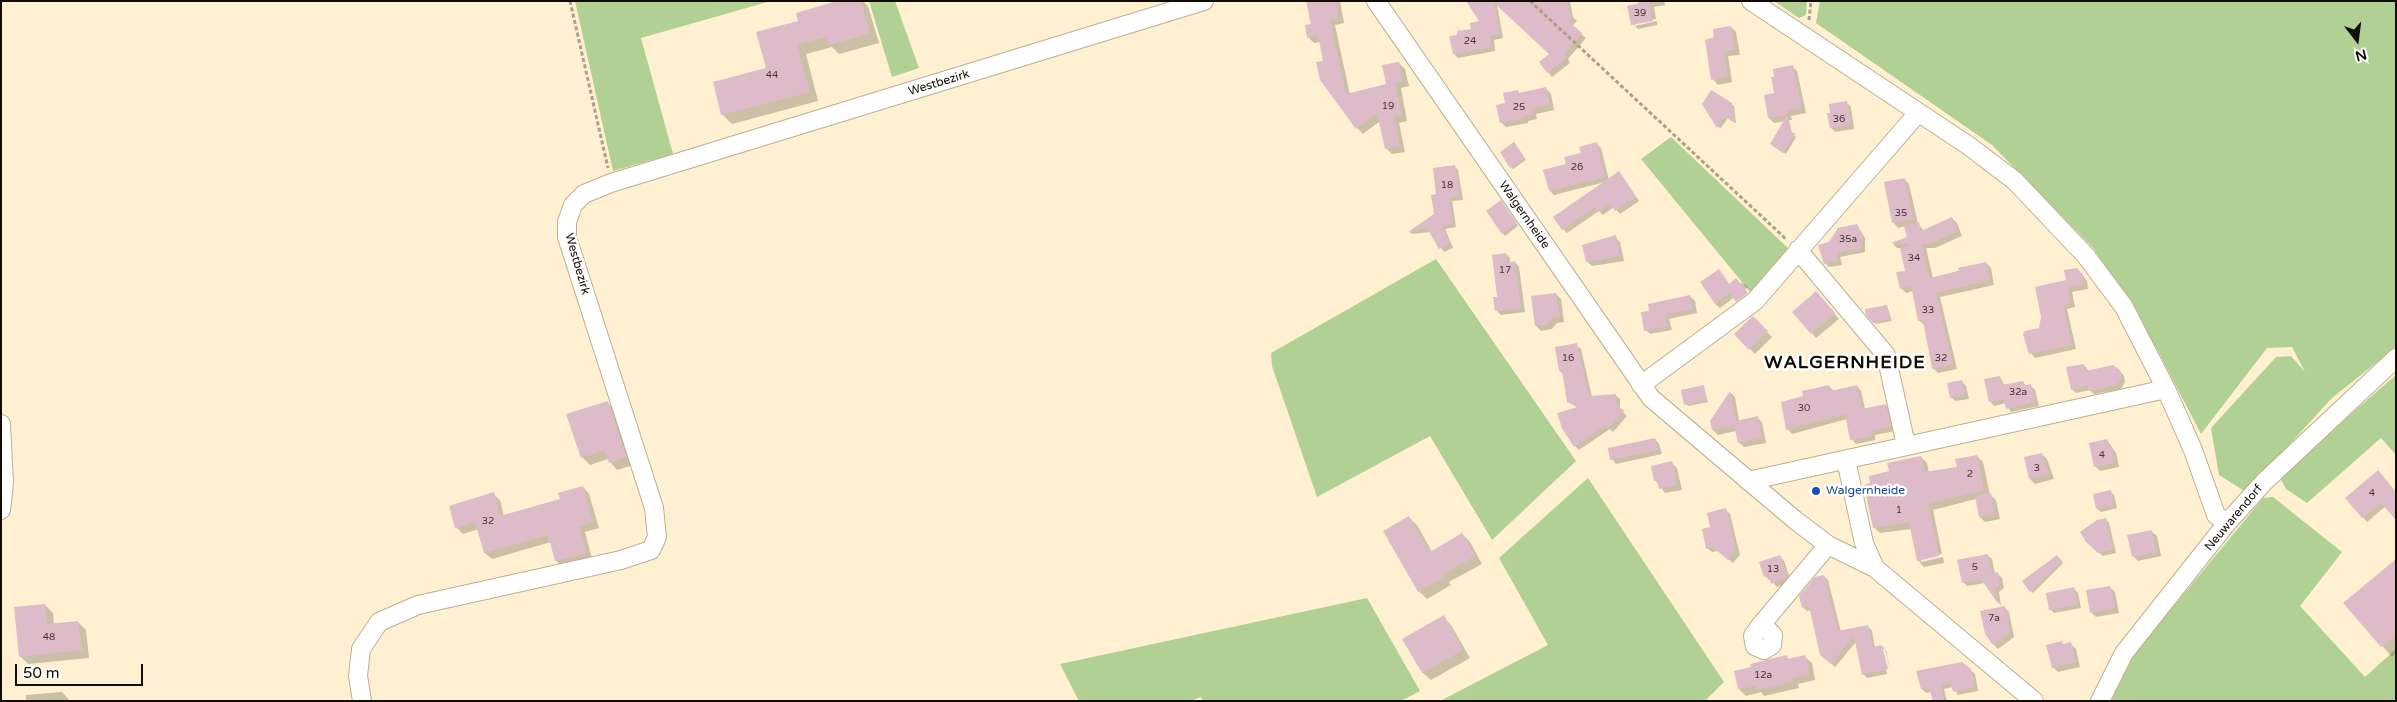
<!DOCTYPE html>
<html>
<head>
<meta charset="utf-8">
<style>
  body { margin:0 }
  #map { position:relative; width:2397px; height:702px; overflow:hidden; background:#fef0d0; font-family:"Varela Round",sans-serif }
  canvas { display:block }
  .frame { position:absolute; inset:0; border:2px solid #100b03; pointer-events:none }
  .north { position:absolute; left:2332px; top:15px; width:50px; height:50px; -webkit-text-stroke:4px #fff; paint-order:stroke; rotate:165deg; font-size:14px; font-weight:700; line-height:20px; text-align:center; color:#100b03 }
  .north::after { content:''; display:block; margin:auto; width:18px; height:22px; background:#100b03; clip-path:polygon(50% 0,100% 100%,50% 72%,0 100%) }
  .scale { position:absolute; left:15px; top:664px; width:128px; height:22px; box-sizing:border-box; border:2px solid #100b03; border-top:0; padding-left:6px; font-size:15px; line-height:18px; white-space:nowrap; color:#100b03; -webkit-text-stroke:4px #fff; paint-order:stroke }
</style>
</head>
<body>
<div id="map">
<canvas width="2397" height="702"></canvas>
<div class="frame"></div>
<div class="north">N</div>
<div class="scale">50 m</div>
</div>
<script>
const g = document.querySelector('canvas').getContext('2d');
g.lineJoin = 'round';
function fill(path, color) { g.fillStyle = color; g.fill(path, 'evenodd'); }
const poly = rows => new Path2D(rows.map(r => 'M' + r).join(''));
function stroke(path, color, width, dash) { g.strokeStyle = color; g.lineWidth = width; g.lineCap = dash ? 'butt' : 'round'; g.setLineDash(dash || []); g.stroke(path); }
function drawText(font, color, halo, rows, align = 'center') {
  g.font = font + ' "Varela Round",sans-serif'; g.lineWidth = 5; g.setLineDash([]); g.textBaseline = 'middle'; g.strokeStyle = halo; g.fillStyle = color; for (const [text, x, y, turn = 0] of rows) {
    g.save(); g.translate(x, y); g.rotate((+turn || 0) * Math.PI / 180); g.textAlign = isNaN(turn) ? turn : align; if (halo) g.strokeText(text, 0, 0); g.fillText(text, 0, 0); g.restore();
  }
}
fill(poly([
  [575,1,771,1,641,38,673,154,613,171],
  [869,1,895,1,919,68,892,77],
  [1774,1,1807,1,1806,15,1799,18],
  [1820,1,2396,1,2396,347,2332,398,2246,492,2219,475,2211,428,2276,357,2291,356,2305,372,2292,347,2267,348,2201,434,2157,349,2094,249,1992,145,1816,23],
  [1671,137,1789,249,1751,293,1641,159],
  [1436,259,1576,461,1492,540,1430,436,1317,497,1272,366,1271,353],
  [2396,375,2396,455,2381,438,2307,503,2286,489,2279,476],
  [1588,478,1724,682,1705,701,1440,701,1548,645,1499,558],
  [2273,497,2342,552,2300,606,2365,677,2396,649,2396,701,2109,701,2131,658,2263,498],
  [1367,598,1420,691,1401,701,1203,701,1201,697,1190,701,1079,701,1060,664]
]), '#b0d193');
fill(poly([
  [842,1,863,1,868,6,879,43,839,54,832,47,806,54,818,101,732,124,722,114,768,69,800,22],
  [1307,1,1340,1,1344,23,1335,25,1350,95,1387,85,1399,63,1405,69,1409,86,1401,88,1407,121,1399,123,1405,152,1392,154,1386,148,1380,121,1363,134,1357,128,1325,62,1321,42,1314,43,1308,37,1312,25],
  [1477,1,1570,1,1573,17,1577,21,1572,26,1586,38,1568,59,1570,63,1552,77,1540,62,1551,54,1497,4,1503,38,1494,40,1495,51,1458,58,1454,54,1459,36,1473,30,1481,22],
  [1639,1,1664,1,1665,5,1654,7,1656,19,1635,23,1635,26,1657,21,1657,25,1638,29,1633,24],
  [1731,27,1736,32,1740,55,1728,56,1732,82,1718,85,1713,79,1716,38],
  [1792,66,1797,71,1806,113,1791,116,1792,120,1789,120,1792,133,1796,137,1786,154,1773,146,1786,121,1774,123,1769,118,1776,94,1776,78],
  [1546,88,1551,94,1554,110,1536,114,1537,119,1528,121,1528,123,1506,127,1501,122,1506,104,1518,91,1520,94],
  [1847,103,1851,107,1854,129,1835,132,1831,128],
  [1703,104,1731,104,1734,106,1736,123,1728,118,1720,129],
  [1596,144,1601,148,1609,180,1623,177,1639,201,1620,214,1614,207,1603,215,1599,211,1567,233,1563,229,1605,182,1554,195,1550,191,1567,165],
  [1516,146,1526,160,1513,169,1511,167],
  [1454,166,1458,170,1463,200,1452,201,1456,227,1445,229,1453,248,1444,252,1430,232,1412,234,1410,232,1436,215,1438,195],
  [1904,179,1909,184,1918,224,1924,231,1952,218,1957,223,1962,236,1935,248,1926,248,1933,278,1986,263,1991,268,1994,285,1940,297,1957,369,1938,373,1933,368,1924,325,1919,320,1913,291,1906,293,1901,288,1906,272,1901,248,1897,248,1893,244,1908,237,1906,226,1898,228,1893,222],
  [1503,204,1518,226,1505,236,1488,212],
  [1857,225,1865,238,1865,252,1840,257,1842,265,1829,267,1825,263],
  [1615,237,1620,242,1624,261,1592,266,1587,261],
  [1506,254,1510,258,1510,263,1515,262,1519,267,1525,312,1501,315,1496,310],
  [2082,274,2087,281,2088,289,2072,292,2075,307,2067,309,2076,349,2035,358,2031,353,2040,329,2067,281],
  [1723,275,1730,285,1744,284,1748,287,1720,308,1715,304],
  [1556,294,1561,299,1564,322,1557,323,1552,329,1541,331,1536,326],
  [1690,296,1695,301,1697,313,1669,319,1672,330,1650,334,1646,330,1651,311],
  [1821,298,1839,319,1816,338,1812,333],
  [1887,306,1892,321,1876,324,1867,314],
  [1753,318,1772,337,1755,354,1736,334],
  [1576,345,1581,349,1592,397,1615,395,1620,399,1620,409,1627,416,1613,432,1610,429,1579,450,1575,446,1578,408,1568,401,1564,375,1560,371],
  [2084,365,2089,371,2120,371,2124,376,2125,382,2121,389,2094,394,2090,390,2076,393,2072,389],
  [2000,377,2005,386,2023,382,2027,387,2031,386,2035,390,2039,406,2011,412,2006,403,1994,406,1990,401],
  [1962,382,1966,386,1969,399,1955,401,1951,397],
  [1703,386,1708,402,1688,406,1686,404],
  [1829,386,1834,391,1857,386,1861,391,1865,409,1886,405,1890,410,1895,431,1875,435,1875,440,1856,444,1852,439,1847,419,1792,434,1788,429,1804,397],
  [1731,393,1735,397,1739,421,1757,417,1762,422,1766,443,1744,447,1739,442,1736,431,1718,435,1713,430,1711,421],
  [607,402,615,410,633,465,617,470,608,459,590,465,582,457],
  [1655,439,1659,444,1662,454,1616,464,1612,459],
  [2107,440,2116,453,2119,467,2100,471,2095,466],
  [2042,454,2047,459,2054,479,2035,484,2030,479,2026,458],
  [1977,456,1983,462,1990,495,1996,500,2000,519,1985,522,1980,517,1976,499,1933,510,1942,554,1921,559,1921,562,1943,557,1944,563,1924,567,1918,560,1911,529,1880,533,1874,527,1890,472,1921,457,1927,463,1929,473,1959,468],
  [1672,463,1677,468,1682,490,1665,493,1655,480],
  [2378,472,2386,506,2367,522,2347,498],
  [583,487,589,494,599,528,585,532,592,559,563,567,556,561,551,542,492,559,485,553,479,529,463,534,456,527,493,494,500,500,504,516,561,500],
  [2110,491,2114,495,2117,508,2101,512,2097,509],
  [1726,510,1730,514,1740,555,1733,563,1718,551,1712,552,1707,548,1711,528],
  [1409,518,1417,525,1432,552,1462,534,1470,542,1482,564,1449,582,1451,585,1427,599,1419,591,1385,531],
  [2105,519,2109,523,2116,553,2103,556,2091,546],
  [2151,531,2157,536,2161,556,2138,561,2133,556],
  [1987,555,1992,559,1995,574,1998,574,2002,578,2004,588,1999,592,2001,606,1985,583,1967,586,1963,582],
  [1780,556,1784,561,1791,581,1777,587,1771,580,1769,580,1765,576],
  [2057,556,2063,563,2033,593,2031,591],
  [2396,560,2396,653,2392,657,2345,603],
  [1824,576,1828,580,1841,632,1868,626,1872,631,1875,648,1882,646,1886,650,1891,673,1885,649,1882,649,1887,674,1867,678,1863,674,1856,642,1835,667,1826,659,1811,610,1807,611,1803,607],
  [2110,587,2115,592,2119,613,2096,617,2091,612],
  [2074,589,2078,593,2081,608,2054,613,2050,609],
  [45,605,53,613,54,625,78,622,86,630,89,658,28,664,20,656],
  [2005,608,2009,612,2014,637,1998,649,1994,645],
  [1443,617,1451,625,1470,658,1431,680,1423,673,1404,639],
  [2062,643,2064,645,2071,644,2076,649,2080,667,2058,672,2053,667],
  [1786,657,1790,660,1805,657,1812,663,1815,680,1798,684,1799,688,1764,696,1761,692,1746,696,1739,689,1736,672,1753,668,1752,664],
  [1970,670,1975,674,1978,691,1958,695,1953,687,1944,689,1947,701,1934,701,1932,692,1926,693,1922,689],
  [62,692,70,701,26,701,26,695]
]), '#0003');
fill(poly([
  [837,1,861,1,870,33,829,45,826,37,797,45,810,92,721,115,713,82,766,68,756,32,798,21,796,13],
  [1306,1,1336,1,1339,18,1330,20,1346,94,1386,84,1382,65,1399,62,1403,81,1395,83,1402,116,1394,117,1400,146,1385,149,1377,113,1356,129,1320,80,1316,62,1323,61,1318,35,1307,38,1305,25,1311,24],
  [1466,1,1567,1,1569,12,1573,16,1569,22,1582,33,1564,54,1567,58,1547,73,1539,62,1549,54,1494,3,1500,34,1491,36,1491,47,1453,54,1449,36,1457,35,1457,31,1471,29,1470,23,1479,21],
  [1649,1,1653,21,1631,25,1627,6],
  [1731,26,1735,50,1724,52,1728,77,1711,80,1705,40,1714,37,1713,29],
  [1793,65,1802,108,1787,111,1787,115,1768,118,1764,95,1774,93,1771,77,1774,77,1773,69],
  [1546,87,1550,105,1532,109,1533,114,1524,116,1525,118,1500,123,1496,105,1505,103,1503,93,1518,90,1519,93],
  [1711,90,1732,103,1735,123,1725,117,1717,128,1702,104],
  [1847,101,1851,125,1830,128,1827,113,1830,113,1829,104],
  [1787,115,1790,131,1795,134,1783,153,1770,144],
  [1514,142,1525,158,1510,168,1500,152],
  [1597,142,1605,177,1549,191,1543,170,1566,164,1564,157,1581,153,1579,147],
  [1455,165,1460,196,1449,198,1453,224,1442,226,1450,244,1439,249,1427,228,1408,232,1434,214,1431,195,1436,194,1433,168],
  [1619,171,1636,197,1615,211,1610,204,1598,212,1595,207,1562,230,1553,217],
  [1905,178,1913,219,1892,223,1884,182],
  [1501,200,1517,223,1502,234,1486,211],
  [1952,217,1958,231,1930,244,1922,244,1929,278,1959,271,1958,268,1986,262,1990,280,1936,293,1953,364,1932,369,1923,320,1918,321,1911,286,1900,289,1896,272,1905,271,1900,248,1909,246,1908,244,1891,243,1907,237,1904,226,1919,222,1921,231],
  [1857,224,1863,238,1861,242,1862,248,1837,253,1838,261,1824,264,1818,245,1829,242,1838,228],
  [1616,235,1620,256,1586,262,1582,245],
  [1506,253,1507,263,1515,261,1521,308,1495,311,1493,297,1497,297,1492,255],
  [2077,268,2083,275,2084,284,2068,288,2071,303,2063,305,2072,345,2029,354,2023,334,2025,331,2039,328,2041,317,2035,287,2066,280,2064,270],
  [1719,269,1729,284,1736,278,1740,283,1745,282,1741,285,1748,293,1736,302,1730,293,1715,304,1700,282],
  [1816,291,1835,313,1811,334,1792,312],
  [1556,293,1560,317,1552,318,1547,325,1535,326,1531,296],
  [1690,295,1693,309,1666,315,1668,326,1644,331,1641,312,1649,311,1648,304],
  [1887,305,1890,319,1873,323,1866,315,1865,309],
  [1753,316,1768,331,1749,350,1734,334],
  [1577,343,1589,396,1616,394,1616,404,1624,411,1608,429,1605,426,1574,447,1562,428,1557,413,1578,407,1567,402,1562,371,1559,371,1555,347],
  [2084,364,2086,371,2113,365,2120,370,2122,377,2117,385,2089,391,2088,386,2071,390,2066,367],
  [2000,376,2002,385,2023,381,2024,386,2031,384,2035,402,2006,409,2004,399,1989,402,1984,379],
  [1962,380,1965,395,1950,398,1947,383],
  [1704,385,1707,400,1684,405,1681,390],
  [1829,385,1831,391,1857,385,1862,409,1886,404,1891,427,1871,431,1872,436,1850,440,1845,414,1786,430,1781,402,1803,396,1802,391],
  [1730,391,1736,421,1758,416,1762,438,1738,443,1734,425,1712,430,1710,421],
  [608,401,626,457,609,463,604,450,581,458,566,414],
  [1655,438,1658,450,1610,460,1608,448],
  [2107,439,2109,447,2112,447,2115,462,2094,467,2089,443],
  [2042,453,2049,474,2029,479,2024,457],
  [1977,455,1984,490,1928,504,1939,556,1917,561,1909,522,1873,528,1864,485,1870,483,1869,476,1889,471,1887,463,1921,456,1925,472,1957,467,1955,459],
  [1672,461,1677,485,1659,489,1657,480,1654,481,1651,466],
  [2378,470,2396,492,2396,520,2381,503,2362,518,2345,498],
  [583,486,593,522,579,526,587,553,555,561,548,535,484,553,475,522,455,528,449,506,494,492,500,516,560,499,558,493],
  [2111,490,2114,505,2096,509,2093,494],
  [1991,493,1995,514,1979,517,1975,496],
  [1726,508,1736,550,1728,560,1713,547,1706,549,1702,529,1710,527,1707,513],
  [1409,516,1430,552,1462,533,1475,556,1443,574,1445,577,1418,592,1383,531],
  [2106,518,2113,549,2098,553,2086,542,2080,532,2097,520],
  [2152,530,2156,552,2132,557,2127,535],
  [1988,554,1992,574,1998,572,2000,584,1995,588,1998,604,1981,579,1962,583,1957,560],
  [1780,555,1787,577,1771,584,1769,575,1764,577,1759,562],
  [2057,555,2062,561,2030,592,2022,581],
  [2396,559,2396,635,2381,647,2343,603],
  [1824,575,1838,631,1868,625,1873,647,1882,645,1888,669,1862,675,1854,636,1831,664,1820,655,1809,606,1802,608,1799,596,1815,577],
  [2110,586,2115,608,2090,613,2086,590],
  [2074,587,2078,604,2049,610,2046,593],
  [45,604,47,624,78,621,82,650,19,657,14,607],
  [2005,606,2010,633,1993,645,1985,634,1980,611],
  [1444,615,1463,650,1422,673,1402,639],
  [2062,641,2063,644,2071,642,2076,662,2052,668,2046,645],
  [1787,655,1788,659,1805,655,1810,674,1792,678,1793,682,1768,688,1756,690,1756,686,1738,689,1734,671,1751,667,1750,664],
  [1962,662,1971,669,1975,687,1953,692,1951,683,1941,685,1944,701,1933,701,1929,688,1921,689,1916,671]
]), '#debbc9');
const minor = poly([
  [1376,1,1651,398,1795,520,1828,545,1875,568,2034,701],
  [1751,1,1969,146,2015,181,2086,256,2124,307,2166,389,2193,450,2216,515,2227,523],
  [1798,250,1886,355,1906,445],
  [1641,385,1755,301,1918,113],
  [1,424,4,483,1,510],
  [1846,460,1864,543,1875,568],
  [1748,481,2166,389],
  [1760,626,1767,629,1773,635,1772,645,1764,650,1755,646,1753,636,1760,626,1828,545],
  [362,701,358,676,361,649,379,622,418,605,621,560,651,550,657,537,654,508,567,237,567,222,573,205,584,194,611,183,1204,1],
  [2100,701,2124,653,2227,523,2264,482,2396,358]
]);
stroke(minor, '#bcaf90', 20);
stroke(poly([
  [570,1,608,168],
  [1530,1,1786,239],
  [1809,20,1811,1]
]), '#aba088', 3, [4, 2.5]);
stroke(minor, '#fff', 18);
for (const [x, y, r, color] of [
  [1816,491,5,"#1a4fb4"]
]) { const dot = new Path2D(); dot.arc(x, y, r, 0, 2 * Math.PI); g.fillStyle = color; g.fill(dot); stroke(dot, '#fff', 2); }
drawText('10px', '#443734', null, [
  ["39",1640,13],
  ["24",1470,41],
  ["44",772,75],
  ["19",1388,106],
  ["25",1519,107],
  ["36",1839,119],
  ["26",1577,167],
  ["18",1447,185],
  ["35",1901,213],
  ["35a",1848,239],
  ["34",1914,258],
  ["17",1505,270],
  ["33",1928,310],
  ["16",1568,358],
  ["32",1941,358],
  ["32a",2018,392],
  ["30",1804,408],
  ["4",2102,455],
  ["3",2037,468],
  ["2",1970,474],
  ["4",2372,493],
  ["1",1899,510],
  ["32",488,521],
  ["5",1975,567],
  ["13",1773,569],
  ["7a",1994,618],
  ["48",49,637],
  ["12a",1763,675]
]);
drawText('12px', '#100b03', '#fff', [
  ["Westbezirk",939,83,-17],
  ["Walgernheide",1524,215,55],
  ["Westbezirk",577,264,74],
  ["Neuwarendorf",2234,518,-50]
]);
drawText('12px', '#164399', '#fff', [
  ["Walgernheide",1826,491]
], 'left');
g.letterSpacing = '1px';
drawText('bold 18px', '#100b03', '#fff', [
  ["WALGERNHEIDE",1845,363]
]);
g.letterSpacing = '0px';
</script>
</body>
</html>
